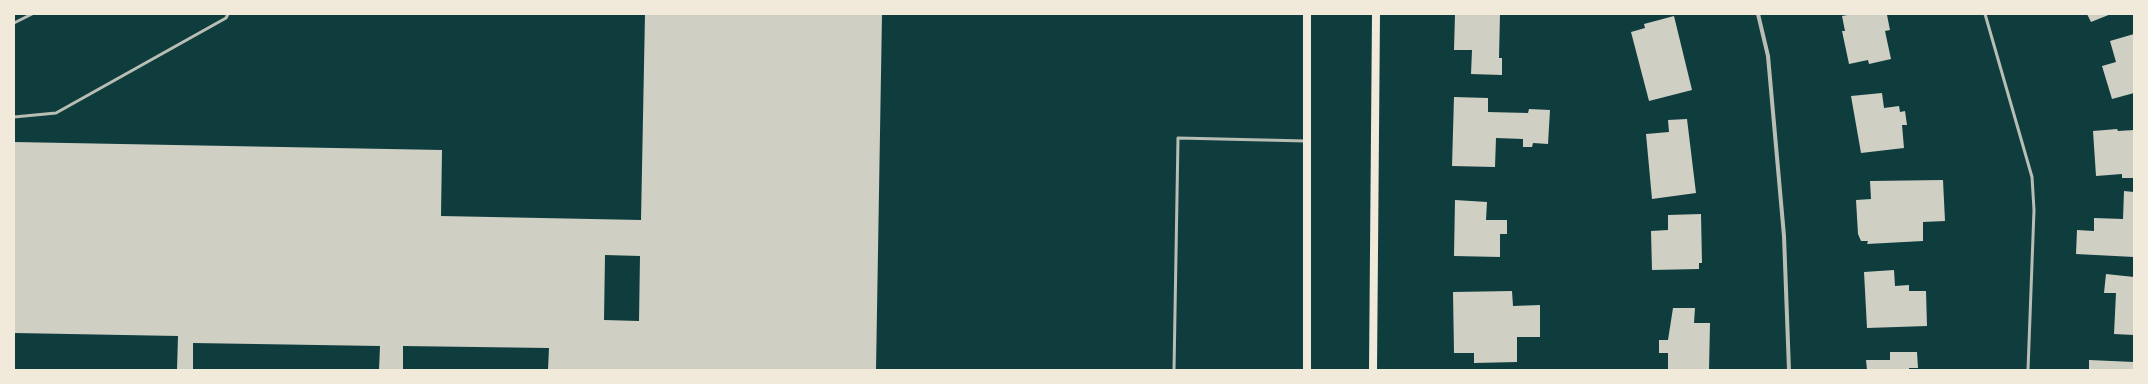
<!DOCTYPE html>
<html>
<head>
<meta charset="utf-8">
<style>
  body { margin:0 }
  #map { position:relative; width:2148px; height:384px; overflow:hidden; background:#0f3d3e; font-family:"Noto Serif",serif }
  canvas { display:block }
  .frame { position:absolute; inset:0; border:15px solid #f1e9da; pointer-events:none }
</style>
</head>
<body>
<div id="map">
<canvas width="2148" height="384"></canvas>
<div class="frame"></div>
</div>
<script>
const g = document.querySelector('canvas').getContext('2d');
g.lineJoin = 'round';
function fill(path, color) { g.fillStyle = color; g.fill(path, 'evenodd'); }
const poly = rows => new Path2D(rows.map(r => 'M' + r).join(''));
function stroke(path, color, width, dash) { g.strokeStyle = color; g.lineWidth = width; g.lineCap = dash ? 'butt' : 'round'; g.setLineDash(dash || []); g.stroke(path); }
fill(poly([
  [645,14,882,14,876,370,548,370,549,348,403,346,403,370,379,370,380,346,193,343,193,370,177,370,178,336,14,333,14,142,442,150,441,216,641,220],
  [605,255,640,256,639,321,604,320],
  [1455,14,1500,14,1499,58,1502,58,1502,75,1471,74,1472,50,1454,50],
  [1853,14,1887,15,1890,30,1885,31,1891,59,1869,64,1868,60,1849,64,1842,31,1845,31,1842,16],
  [2087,14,2111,14,2091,22],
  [1674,16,1692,90,1649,101,1631,32,1645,28,1644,24],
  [2134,34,2134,93,2112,99,2102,66,2116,62,2110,41],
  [1882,93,1884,108,1899,106,1900,112,1905,111,1907,125,1902,125,1904,148,1861,153,1851,96],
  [1454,97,1488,98,1488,112,1528,113,1529,109,1550,110,1548,144,1533,143,1532,147,1523,147,1523,139,1496,138,1495,167,1452,166],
  [1687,119,1696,193,1652,199,1646,134,1669,132,1668,120],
  [2117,129,2118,131,2134,130,2134,178,2122,178,2122,174,2096,176,2093,131],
  [1943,180,1945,221,1923,222,1923,241,1867,244,1868,241,1861,241,1858,234,1856,200,1871,199,1870,181],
  [2124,191,2134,192,2134,257,2076,254,2077,230,2094,231,2094,218,2123,219],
  [1455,200,1487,202,1486,220,1507,220,1507,234,1500,234,1500,257,1454,256],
  [1701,214,1702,263,1699,263,1699,269,1652,270,1651,231,1668,230,1668,215],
  [1894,270,1895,286,1909,285,1909,291,1926,291,1927,326,1867,328,1864,272],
  [2106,274,2134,277,2134,335,2114,334,2116,293,2104,293],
  [1512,291,1513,306,1540,305,1540,337,1517,337,1517,362,1474,363,1474,353,1454,353,1453,292],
  [1673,308,1695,308,1694,323,1710,323,1709,370,1668,370,1668,353,1659,353,1659,340,1668,340],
  [1890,352,1917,352,1918,368,1909,368,1909,370,1867,370,1866,360,1890,360],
  [2089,360,2134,362,2134,370,2089,370]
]), '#cfcfc3');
stroke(poly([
  [1985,14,2032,177,2034,210,2028,370],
  [14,23,32,14],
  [14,117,56,113,226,18,228,14],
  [1174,370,1178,138,1306,141]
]), '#b8beb3', 3);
stroke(poly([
  [1758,14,1768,56,1784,236,1789,370]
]), '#b8beb3', 4);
stroke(poly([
  [1307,370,1307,14],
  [1373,370,1376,14]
]), '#f1e9da', 8);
</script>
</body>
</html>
